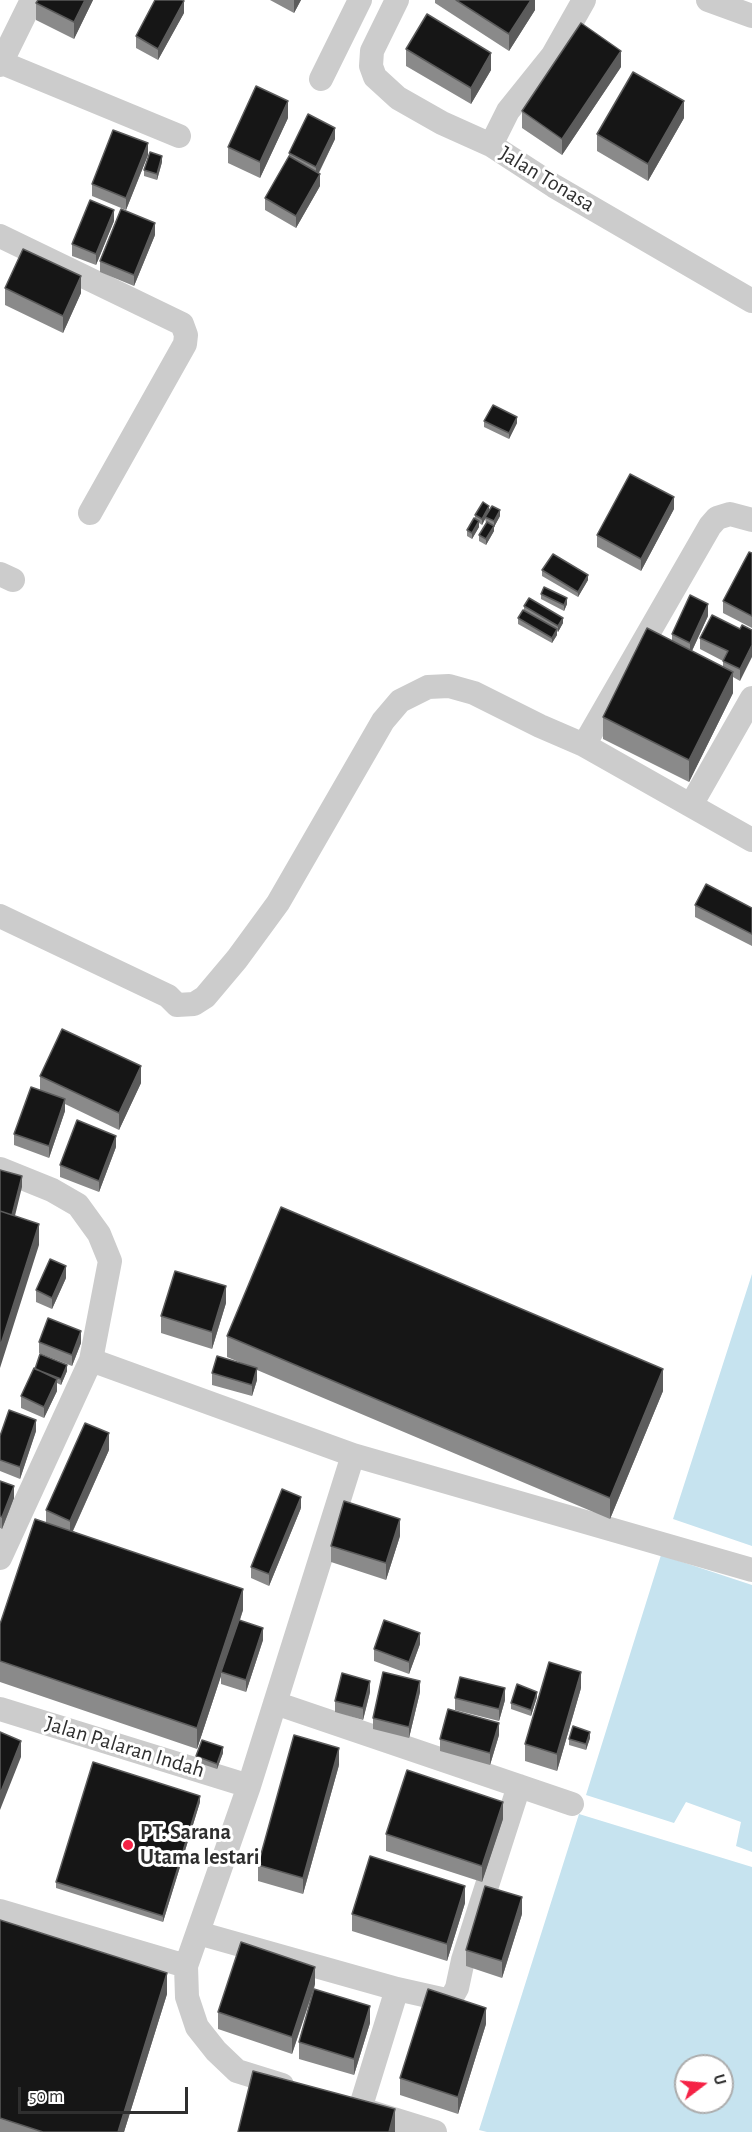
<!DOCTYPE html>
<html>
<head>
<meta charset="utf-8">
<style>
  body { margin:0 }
  #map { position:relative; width:752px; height:2132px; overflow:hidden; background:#fff; font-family:"Alegreya Sans",sans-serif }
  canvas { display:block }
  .north { position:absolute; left:674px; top:2054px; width:60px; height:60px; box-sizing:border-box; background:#fff; border:2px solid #acacac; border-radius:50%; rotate:74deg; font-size:16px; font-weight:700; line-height:24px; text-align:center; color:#2f2f2f }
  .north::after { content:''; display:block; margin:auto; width:21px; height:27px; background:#f52245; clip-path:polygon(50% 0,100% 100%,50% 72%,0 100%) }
  .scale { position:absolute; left:18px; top:2087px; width:170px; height:27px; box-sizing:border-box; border:3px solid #2f2f2f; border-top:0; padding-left:8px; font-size:18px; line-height:21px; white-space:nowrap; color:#2f2f2f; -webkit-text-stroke:4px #fff; paint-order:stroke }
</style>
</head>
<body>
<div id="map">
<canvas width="752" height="2132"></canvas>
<div class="north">U</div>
<div class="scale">50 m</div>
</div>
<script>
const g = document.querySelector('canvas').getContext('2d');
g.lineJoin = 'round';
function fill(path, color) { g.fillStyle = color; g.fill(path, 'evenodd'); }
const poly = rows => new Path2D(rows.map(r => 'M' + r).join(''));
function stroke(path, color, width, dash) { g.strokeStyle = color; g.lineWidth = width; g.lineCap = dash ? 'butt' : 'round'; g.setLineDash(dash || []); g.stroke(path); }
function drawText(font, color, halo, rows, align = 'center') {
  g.font = font + ' "Alegreya Sans",sans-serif'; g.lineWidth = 6; g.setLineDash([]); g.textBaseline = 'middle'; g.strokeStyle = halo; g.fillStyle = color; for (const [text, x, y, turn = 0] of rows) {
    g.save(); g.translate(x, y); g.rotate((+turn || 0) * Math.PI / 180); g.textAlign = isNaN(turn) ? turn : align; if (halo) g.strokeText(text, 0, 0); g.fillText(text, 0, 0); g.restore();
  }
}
fill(poly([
  [752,1274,752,1546,673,1519],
  [661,1555,752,1585,752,1852,736,1846,741,1822,686,1802,674,1823,586,1795],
  [579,1814,752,1867,752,2132,487,2132,479,2130],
  [686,2066,722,2066,722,2102,686,2102]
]), '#c6e3ef');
stroke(poly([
  [397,0,372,51,371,66,375,77,398,98,442,123,491,145],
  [584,0,553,55,508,111,491,145,554,186,752,301],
  [708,0,752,16],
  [0,62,179,136],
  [0,65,32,0],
  [321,79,360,0],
  [0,236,182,324,186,335,185,344,90,513],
  [0,574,13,580],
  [584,745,710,526,717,518,730,514,752,520],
  [691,805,752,698],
  [0,916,168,996,177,1005,194,1004,205,997,237,959,278,903,383,721,400,701,428,687,449,686,474,693,540,726,584,745,752,840],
  [0,1169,52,1190,78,1205,99,1234,110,1261,91,1360],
  [353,1455,752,1570],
  [0,1558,91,1360,353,1455,249,1786,186,1966,187,1997,197,2027,216,2051,237,2071,282,2085],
  [275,1703,572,1804],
  [0,1709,249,1786],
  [0,1911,186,1966],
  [198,1933,397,1989,446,2000,452,1997,457,1988,463,1960,519,1786],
  [360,2109,397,1989],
  [364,2110,435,2132]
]), '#ccc', 24);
fill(poly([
  [93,0,74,39,36,20,36,3],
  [270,0,301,0,294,13],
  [435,0,535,0,535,10,509,51,435,3],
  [184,13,158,60,136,48,136,36],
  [406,49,491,70,471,104,406,66],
  [621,67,562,155,522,128,522,111],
  [288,118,260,178,228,163,228,147],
  [684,118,648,181,597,151,597,134],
  [335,139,319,173,320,186,296,228,265,210,265,198,289,156,289,153],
  [148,155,126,210,92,196,92,184],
  [162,162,157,180,144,176,144,170],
  [114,221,96,265,72,256,72,244],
  [155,235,134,286,100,272,100,261],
  [5,288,81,293,63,333,5,305],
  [484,421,517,423,509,439,484,427],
  [674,509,641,571,597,547,597,535],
  [489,510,500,516,494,527,494,531,486,545,479,541,479,535,486,523,485,518,482,525,479,523,479,527,472,539,467,536,467,530,475,519,475,515],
  [752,553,752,628,723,613,723,601],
  [542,570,588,580,578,597,542,576],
  [541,594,567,604,564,611,541,599],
  [524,606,563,623,558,632,557,631,557,635,552,643,518,624,518,618,524,610],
  [708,616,692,651,723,667,723,661,700,649,700,638,740,629,742,625,740,681,733,677,733,693,689,782,603,739,603,717,672,641,672,634],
  [695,905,752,908,752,946,695,917],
  [40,1076,141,1083,119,1130,65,1104,65,1111,49,1158,14,1145,14,1134,40,1090],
  [116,1147,99,1192,60,1177,60,1165],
  [66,1278,52,1309,36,1302,36,1290],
  [226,1303,212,1349,161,1333,161,1316],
  [227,1336,663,1391,610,1519,257,1370,257,1380,252,1396,212,1385,212,1373,246,1365,227,1357],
  [39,1342,81,1343,72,1366,39,1353],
  [34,1368,67,1371,61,1385,57,1383,57,1391,44,1418,21,1408,21,1396],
  [36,1431,20,1479,0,1471,0,1436],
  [109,1450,73,1531,243,1610,240,1620,263,1640,246,1692,221,1684,221,1676,197,1749,0,1682,0,1624,46,1523,46,1510],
  [0,1481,14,1498,2,1529,0,1528],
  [301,1508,269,1586,251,1578,251,1567],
  [400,1536,386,1580,331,1562,331,1546],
  [420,1644,409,1674,374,1661,374,1649],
  [581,1688,557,1771,525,1761,525,1744],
  [370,1692,363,1720,335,1712,335,1701],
  [420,1692,409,1738,373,1729,373,1718],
  [537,1697,531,1716,511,1709,511,1703],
  [455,1698,505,1700,499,1721,455,1710],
  [499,1735,490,1765,440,1751,440,1739],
  [590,1738,586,1750,569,1745,569,1739],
  [223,1753,217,1769,196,1762,196,1756],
  [339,1765,303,1894,258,1881,258,1865],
  [200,1802,163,1922,56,1888,56,1882],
  [503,1819,482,1882,386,1851,386,1834],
  [465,1903,447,1961,352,1931,352,1914],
  [522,1914,502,1978,466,1966,466,1950],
  [0,1920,167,1994,124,2132,0,2132],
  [315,1984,314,1989,370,2023,354,2075,299,2059,299,2042,312,1995,292,2054,218,2029,218,2012],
  [486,2024,458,2114,400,2095,400,2078]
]), '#8a8a8a');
fill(poly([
  [85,0,93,0,74,39,74,22],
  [294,0,301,0,294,13],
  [531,0,535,0,535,10,509,51,509,34],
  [184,1,184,13,158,60,158,49],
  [621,51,621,67,562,155,562,139],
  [491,53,491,70,471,104,471,88],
  [288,101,288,118,260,178,260,162],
  [684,101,684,118,648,181,648,164],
  [335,128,335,139,316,178,316,167],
  [148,143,148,155,126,210,126,198],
  [162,156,162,162,157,180,157,174],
  [320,174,320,186,296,228,296,216],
  [114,210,114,221,96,265,96,254],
  [155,223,155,235,134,286,134,275],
  [81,276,81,293,63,333,63,316],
  [517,417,517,423,509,439,509,433],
  [674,497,674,509,641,571,641,559],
  [489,506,489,512,482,525,482,519],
  [500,510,500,516,494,527,494,531,486,545,486,539,494,526,494,521],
  [479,521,479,527,472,539,472,533],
  [588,575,588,580,578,597,578,592],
  [567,598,567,604,564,611,564,605],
  [708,604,708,616,690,655,690,643],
  [563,618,563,623,558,632,558,626],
  [557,629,557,635,552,643,552,638],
  [752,645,752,657,740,681,740,669],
  [733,672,733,693,689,782,689,760],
  [141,1066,141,1083,119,1130,119,1113],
  [65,1099,65,1111,49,1158,49,1146],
  [116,1136,116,1147,99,1192,99,1181],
  [22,1176,22,1187,12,1228,12,1216],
  [39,1224,39,1245,0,1368,0,1347],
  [66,1266,66,1278,52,1309,52,1298],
  [226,1286,226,1303,212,1349,212,1332],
  [81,1331,81,1343,72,1366,72,1355],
  [67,1365,67,1371,61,1385,61,1379],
  [257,1368,257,1380,252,1396,252,1385],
  [663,1369,663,1391,610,1519,610,1498],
  [57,1379,57,1391,44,1418,44,1407],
  [36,1420,36,1431,20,1479,20,1467],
  [109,1433,109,1450,70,1537,70,1521],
  [14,1486,14,1498,2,1529,2,1517],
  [301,1497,301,1508,269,1586,269,1574],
  [400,1519,400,1536,386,1580,386,1563],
  [243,1589,243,1610,222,1673,221,1672,221,1676,197,1749,197,1728],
  [263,1628,263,1640,246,1692,246,1680],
  [420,1633,420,1644,409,1674,409,1662],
  [581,1672,581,1688,557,1771,557,1754],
  [370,1681,370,1692,363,1720,363,1708],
  [420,1681,420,1692,409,1738,409,1727],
  [505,1688,505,1700,499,1721,499,1709],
  [537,1692,537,1697,531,1716,531,1710],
  [499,1723,499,1735,490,1765,490,1753],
  [590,1732,590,1738,586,1750,586,1744],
  [21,1741,21,1757,0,1810,0,1794],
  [223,1747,223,1753,217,1769,217,1764],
  [339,1748,339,1765,303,1894,303,1878],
  [200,1796,200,1802,163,1922,163,1916],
  [503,1802,503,1819,482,1882,482,1866],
  [465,1886,465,1903,447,1961,447,1944],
  [522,1897,522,1914,502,1978,502,1961],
  [315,1967,315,1984,292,2054,292,2037],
  [167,1973,167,1994,124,2132,118,2132],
  [370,2006,370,2023,354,2075,354,2059],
  [486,2008,486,2024,458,2114,458,2097],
  [395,2109,395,2132,389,2132]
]), '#5c5c5c');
const building = poly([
  [38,0,85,0,74,22,36,3,38,0],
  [155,0,182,0,184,1,158,49,136,36,155,0],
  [456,0,531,0,509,34,456,0],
  [427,14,491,53,471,88,406,49,427,14],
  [581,23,621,51,562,139,522,111,581,23],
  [633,72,684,101,648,164,597,134,633,72],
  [256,86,288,101,260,162,228,147,256,86],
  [308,114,335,128,316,167,289,153,308,114],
  [113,130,148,143,126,198,92,184,113,130],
  [150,152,162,156,157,174,144,170,150,152],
  [289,156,320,174,296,216,265,198,289,156],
  [90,200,114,210,96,254,72,244,90,200],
  [121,209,155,223,134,275,100,261,121,209],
  [23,249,81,276,63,316,5,288,23,249],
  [493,405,517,417,509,433,484,421,493,405],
  [630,474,674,497,641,559,597,535,630,474],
  [483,502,489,506,482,519,475,515,483,502],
  [492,506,500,510,494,521,485,517,492,506],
  [474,518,479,521,472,533,467,530,474,518],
  [487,522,494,526,486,539,479,535,487,522],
  [749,552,752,553,752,616,723,601,749,552],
  [553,554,588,575,578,592,542,570,553,554],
  [544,587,567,598,564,605,541,594,544,587],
  [690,595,708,604,690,643,672,634,690,595],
  [529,598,563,618,558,626,524,606,529,598],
  [523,610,557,629,552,638,518,618,523,610],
  [712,615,740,629,742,625,752,630,752,645,740,669,723,661,728,651,700,638,712,615],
  [647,628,733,672,689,760,603,717,647,628],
  [706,884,752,908,752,934,695,905,706,884],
  [62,1029,141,1066,119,1113,40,1076,62,1029],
  [31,1087,65,1099,49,1146,14,1134,31,1087],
  [77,1120,116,1136,99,1181,60,1165,77,1120],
  [0,1170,22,1176,12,1215,0,1211,0,1170],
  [281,1207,663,1369,610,1498,227,1336,281,1207],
  [0,1211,39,1224,0,1347,0,1211],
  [50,1259,66,1266,52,1298,36,1290,50,1259],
  [175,1271,226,1286,212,1332,161,1316,175,1271],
  [48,1318,81,1331,72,1355,39,1342,48,1318],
  [40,1354,67,1365,61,1379,35,1369,40,1354],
  [217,1356,257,1368,252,1385,212,1373,217,1356],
  [34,1368,57,1379,44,1407,21,1396,34,1368],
  [9,1410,36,1420,20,1467,0,1460,0,1436,9,1410],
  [85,1423,109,1433,70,1521,46,1510,85,1423],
  [0,1481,14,1486,2,1517,0,1516,0,1481],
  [282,1489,301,1497,269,1574,251,1567,282,1489],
  [344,1501,400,1519,386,1563,331,1546,344,1501],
  [35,1519,243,1589,197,1728,0,1661,0,1624,35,1519],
  [239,1620,263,1628,246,1680,221,1672,239,1620],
  [384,1620,420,1633,409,1662,374,1649,384,1620],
  [549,1662,581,1672,557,1754,525,1744,549,1662],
  [383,1672,420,1681,409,1727,373,1718,383,1672],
  [342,1673,370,1681,363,1708,335,1701,342,1673],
  [460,1677,505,1688,499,1709,455,1698,460,1677],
  [517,1684,537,1692,531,1710,511,1703,517,1684],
  [448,1709,499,1723,490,1753,440,1739,448,1709],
  [573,1726,590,1732,586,1744,569,1739,573,1726],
  [0,1732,21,1741,0,1794,0,1732],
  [294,1735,339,1748,303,1878,258,1865,294,1735],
  [202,1740,223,1747,217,1764,196,1756,202,1740],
  [93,1762,200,1796,163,1916,56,1882,93,1762],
  [407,1770,503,1802,482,1866,386,1834,407,1770],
  [370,1856,465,1886,447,1944,352,1914,370,1856],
  [485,1886,522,1897,502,1961,466,1950,485,1886],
  [0,1920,167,1973,118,2132,43,2132,0,2118,0,1920],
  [241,1942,315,1967,292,2037,218,2012,241,1942],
  [314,1989,370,2006,354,2059,299,2042,314,1989],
  [428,1989,486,2008,458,2097,400,2078,428,1989],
  [253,2071,395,2109,389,2132,238,2132,253,2071]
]);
fill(building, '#161616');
stroke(building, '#5c5c5c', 1.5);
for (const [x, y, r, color] of [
  [128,1845,6,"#f52245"]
]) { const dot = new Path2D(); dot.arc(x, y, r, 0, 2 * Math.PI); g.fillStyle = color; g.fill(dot); stroke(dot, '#fff', 2); }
drawText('22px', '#2f2f2f', '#fff', [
  ["Jalan Tonasa",547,179,31],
  ["Jalan Palaran Indah",125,1747,17]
]);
drawText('bold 22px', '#2f2f2f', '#fff', [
  ["PT. Sarana",140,1832],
  ["Utama lestari",140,1857]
], 'left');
</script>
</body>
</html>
